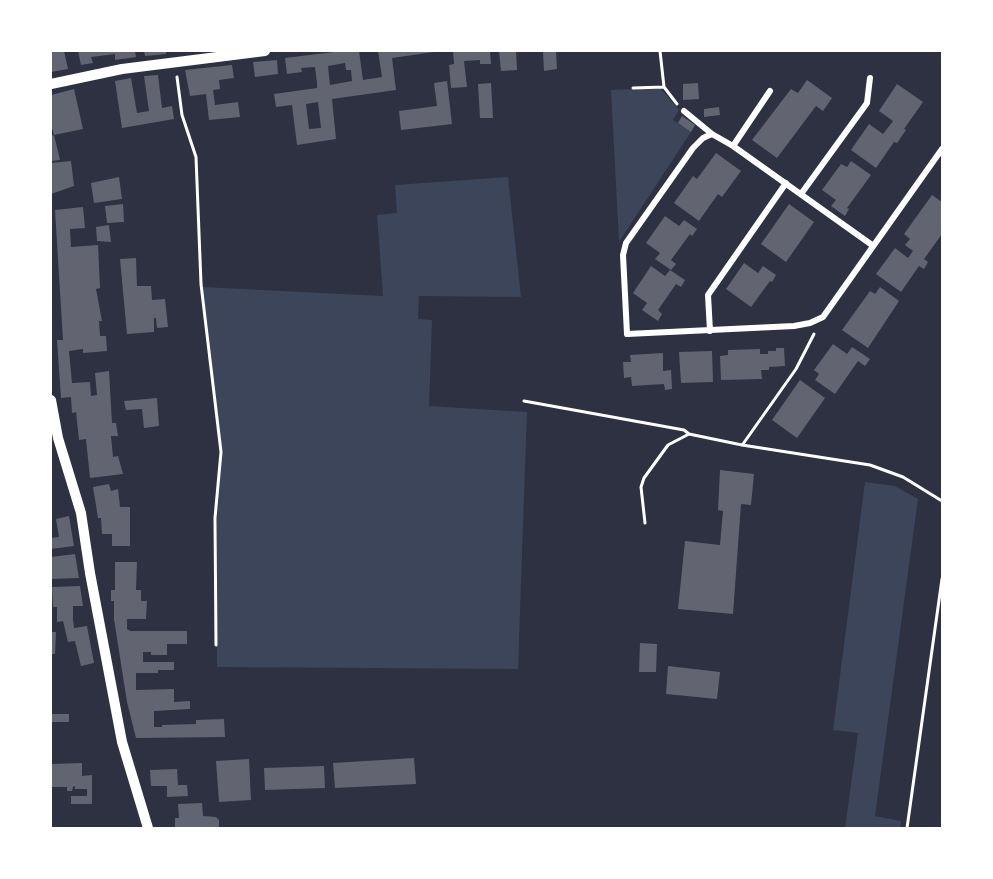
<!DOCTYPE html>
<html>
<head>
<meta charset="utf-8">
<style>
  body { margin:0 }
  #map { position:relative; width:993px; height:879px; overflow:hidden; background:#2d3142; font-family:"IBM Plex Sans",sans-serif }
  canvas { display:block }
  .frame { position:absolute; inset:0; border:52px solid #fff; pointer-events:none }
</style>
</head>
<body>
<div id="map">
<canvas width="993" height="879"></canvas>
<div class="frame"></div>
</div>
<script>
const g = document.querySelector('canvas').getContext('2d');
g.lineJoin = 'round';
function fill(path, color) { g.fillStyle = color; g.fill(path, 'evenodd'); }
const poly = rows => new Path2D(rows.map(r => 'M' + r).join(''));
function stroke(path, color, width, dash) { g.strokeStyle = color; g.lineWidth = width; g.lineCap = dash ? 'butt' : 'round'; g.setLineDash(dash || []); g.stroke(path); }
fill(poly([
  [660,88,679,110,673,120,691,132,619,242,611,90],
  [508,177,521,297,419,296,418,319,432,320,429,406,527,412,518,669,217,667,217,519,222,452,203,287,383,296,377,215,397,213,395,185],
  [865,482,895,486,918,499,875,816,901,821,900,828,845,828,858,733,833,730]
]), '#3c4559');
fill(poly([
  [51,51,64,51,68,69,51,72],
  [78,51,135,51,136,57,115,60,115,54,91,57,93,63,81,65],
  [144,51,166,51,166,54,145,56],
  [342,51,359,51,363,80,382,77,378,51,434,52,392,58,396,90,332,99,336,139,297,145,292,105,276,107,274,94,317,88,317,83,315,67,301,68,302,72,287,74,285,58],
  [345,63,346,70,351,70,352,81,330,85,328,66],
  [318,102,321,128,309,129,306,104],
  [453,51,490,51,491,64,480,64,480,60,464,61,467,87,451,88,449,65,454,64],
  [499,51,516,51,517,70,501,71],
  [543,51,556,51,557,69,544,71],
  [277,60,278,74,255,77,253,62],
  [232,65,234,78,219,80,220,89,213,90,215,105,238,102,240,117,209,120,206,94,190,96,185,70],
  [158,75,162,108,172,106,174,119,122,128,115,81,131,78,137,113,149,111,144,76],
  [807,80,832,98,823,111,816,106,777,158,752,140,791,89,798,93],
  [447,81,452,124,401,130,399,111,437,106,434,83],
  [491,83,493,118,480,118,478,84],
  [698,83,699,99,683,100,683,84],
  [897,84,923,102,904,129,906,130,897,143,894,142,876,168,851,150,869,124,883,134,893,121,879,111],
  [74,89,83,129,54,135,60,160,51,161,51,136,54,135,51,125,51,95],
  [719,107,720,115,704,117,704,109],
  [682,116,695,125,691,132,678,123],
  [716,153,741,171,722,197,718,194,699,221,674,203,693,176,697,179],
  [71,161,74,186,51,194,51,163],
  [851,161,871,175,847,208,849,209,845,216,831,206,836,200,822,190,841,164,847,167],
  [119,177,122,199,94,203,91,183],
  [932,195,942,202,942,234,924,259,928,262,924,269,919,266,901,292,876,274,895,248,908,258,913,251,905,245,910,239,904,234],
  [123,204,124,222,107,223,105,206],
  [789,204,814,222,786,262,761,244],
  [83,207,85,228,70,229,71,247,98,245,100,288,96,289,102,321,99,321,100,336,106,336,107,351,83,353,83,349,69,351,72,383,90,382,91,396,97,395,95,373,109,371,112,423,116,423,118,436,111,436,113,457,118,456,123,474,90,478,86,439,79,440,76,412,72,413,71,397,61,398,57,340,63,340,55,210],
  [665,216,679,226,684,220,697,229,692,236,690,234,671,260,676,264,671,270,655,259,660,253,646,243],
  [109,225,111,242,97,241,96,227],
  [136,258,137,286,151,286,152,300,165,299,168,327,157,328,156,318,154,318,154,332,127,334,120,259],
  [744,263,758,273,763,266,776,275,772,282,770,281,751,307,726,289],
  [651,266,665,276,670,270,685,280,681,287,676,284,658,310,662,314,658,321,642,310,647,303,633,293],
  [880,287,899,301,868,348,842,330,870,291,875,294],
  [833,344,847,354,852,347,870,359,865,366,858,361,835,394,815,380,819,374,814,370],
  [776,348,784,348,785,366,769,367,769,370,761,370,762,379,721,380,720,356,728,355,728,350,760,349,760,354,768,354,768,351,776,351],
  [712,351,713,382,681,383,679,352],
  [663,353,663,371,671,370,672,389,665,390,664,384,632,386,631,377,624,378,623,362,631,362,630,355],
  [800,380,825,398,797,438,772,420],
  [157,398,159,426,144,428,142,409,126,410,124,401],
  [720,470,754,474,751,505,741,504,733,614,678,609,685,541,720,545,723,511,718,510],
  [109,484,111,491,118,489,120,507,130,507,130,546,112,546,112,534,102,534,101,518,98,518,93,487],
  [69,516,74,546,51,549,51,538,59,537,56,519],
  [75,554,79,578,51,579,51,557],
  [115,562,137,562,136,590,141,590,141,601,147,601,146,619,127,619,127,629,130,631,187,631,187,644,167,644,167,655,151,655,151,652,143,652,143,662,174,662,174,670,158,670,158,673,136,673,136,690,174,689,174,702,190,701,190,709,154,711,154,727,162,727,162,725,196,724,196,720,224,719,225,737,136,738,127,702,114,619,114,601,111,601,111,590,115,590],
  [80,586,83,606,73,606,73,619,74,628,87,626,94,663,81,666,75,641,68,642,63,621,57,622,57,607,53,607,52,587],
  [51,632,56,632,55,654,51,654],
  [640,643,657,644,656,672,639,672],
  [668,666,720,672,717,699,666,694],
  [51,714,69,714,69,722,51,722],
  [414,758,416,784,335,788,333,763],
  [249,759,251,800,219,802,216,761],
  [82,763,82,776,92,775,92,804,71,804,71,796,87,796,87,789,75,789,75,786,73,787,72,791,67,791,67,787,51,787,51,764],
  [324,766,325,788,265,790,264,768],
  [177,769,178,785,187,785,188,796,167,797,167,786,151,786,150,770],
  [202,803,203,816,216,817,219,820,219,828,175,828,175,818,179,818,178,804]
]), '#626471');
stroke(poly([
  [660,51,664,87,677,104],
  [177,77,182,115,196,157,201,284,221,452,215,518,216,645],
  [633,88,664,87],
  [524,401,684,430,689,434,742,445,870,465,903,477,942,501],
  [743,444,796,369,814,334],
  [645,523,641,487,644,478,668,445,689,434],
  [907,828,942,579]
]), '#fff', 3);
stroke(poly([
  [684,111,712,134],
  [733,146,770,91],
  [801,194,867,103,870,78],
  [872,245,733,146,712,134,703,138,693,148,626,243,623,255,627,334,794,326,810,323,823,317,942,149],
  [710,331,708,295,786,183]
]), '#fff', 6);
stroke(poly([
  [51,84,122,69,265,51],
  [51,400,58,438,81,513,90,573,122,742,148,828]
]), '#fff', 10);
</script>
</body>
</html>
